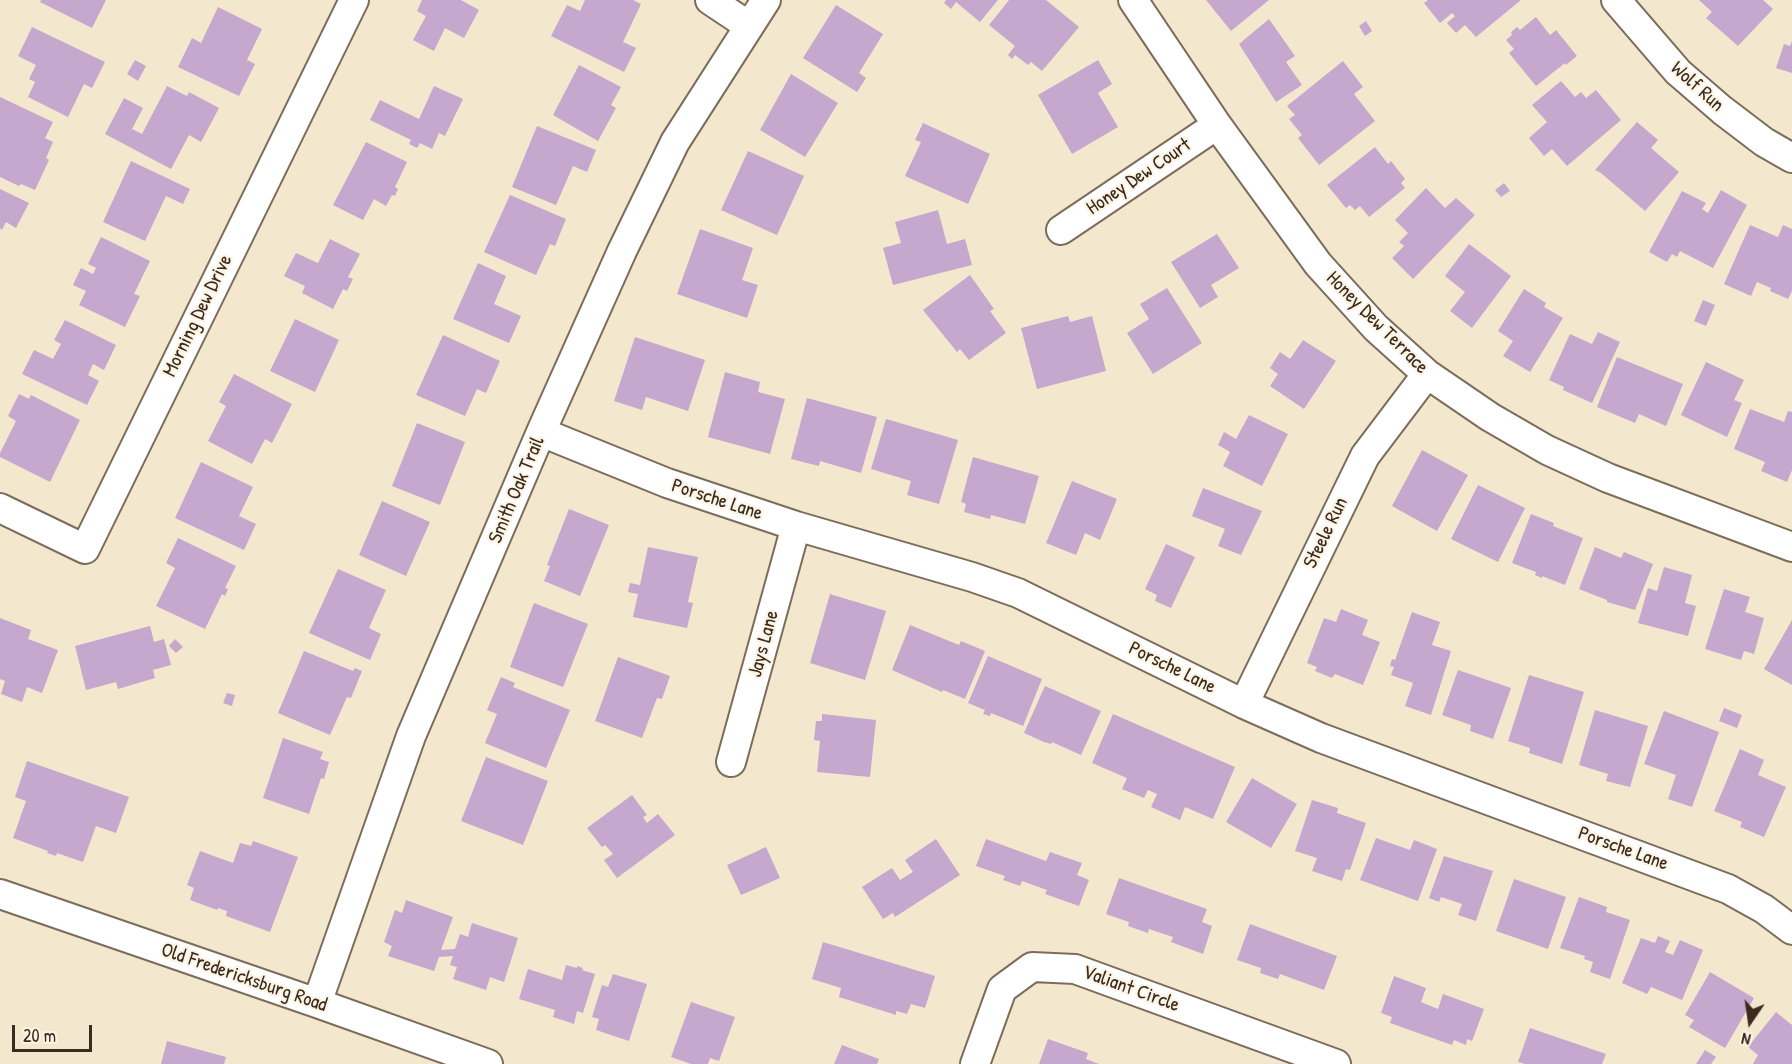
<!DOCTYPE html>
<html>
<head>
<meta charset="utf-8">
<style>
  body { margin:0 }
  #map { position:relative; width:1792px; height:1064px; overflow:hidden; background:#f3e8cd; font-family:"Patrick Hand",sans-serif }
  canvas { display:block }
  .north { position:absolute; left:1720px; top:992px; width:60px; height:60px; -webkit-text-stroke:4px #fcf5e5; paint-order:stroke; rotate:193deg; font-size:16px; font-weight:700; line-height:24px; text-align:center; color:#3b2a1e }
  .north::after { content:''; display:block; margin:auto; width:21px; height:27px; background:#3b2a1e; clip-path:polygon(50% 0,100% 100%,50% 72%,0 100%) }
  .scale { position:absolute; left:12px; top:1025px; width:80px; height:27px; box-sizing:border-box; border:3px solid #3b2a1e; border-top:0; padding-left:8px; font-size:18px; line-height:21px; white-space:nowrap; color:#3b2a1e; -webkit-text-stroke:4px #fcf5e5; paint-order:stroke }
</style>
</head>
<body>
<div id="map">
<canvas width="1792" height="1064"></canvas>
<div class="north">N</div>
<div class="scale">20 m</div>
</div>
<script>
const g = document.querySelector('canvas').getContext('2d');
g.lineJoin = 'round';
function fill(path, color) { g.fillStyle = color; g.fill(path, 'evenodd'); }
const poly = rows => new Path2D(rows.map(r => 'M' + r).join(''));
function stroke(path, color, width, dash) { g.strokeStyle = color; g.lineWidth = width; g.lineCap = dash ? 'butt' : 'round'; g.setLineDash(dash || []); g.stroke(path); }
function drawText(font, color, halo, rows, align = 'center') {
  g.font = font + ' "Patrick Hand",sans-serif'; g.lineWidth = 4.5; g.setLineDash([]); g.textBaseline = 'middle'; g.strokeStyle = halo; g.fillStyle = color; for (const [text, x, y, turn = 0] of rows) {
    g.save(); g.translate(x, y); g.rotate((+turn || 0) * Math.PI / 180); g.textAlign = isNaN(turn) ? turn : align; if (halo) g.strokeText(text, 0, 0); g.fillText(text, 0, 0); g.restore();
  }
}
fill(poly([
  [41,0,106,0,92,28,40,2],
  [422,0,461,0,479,10,464,38,445,28,434,51,413,40,426,16,417,11],
  [585,0,633,0,641,4,623,42,636,48,624,72,551,36,567,5,580,11],
  [946,0,998,0,980,22,956,2,951,9,944,3],
  [1009,0,1046,0,1079,27,1042,71,1031,62,1028,65,1015,55,1012,59,1008,55,1015,46,989,25],
  [1206,0,1269,0,1231,31],
  [1428,0,1521,0,1476,37,1465,25,1456,33,1447,23,1455,16,1452,13,1440,23,1424,3],
  [1699,0,1763,0,1773,9,1738,46,1706,18,1712,12],
  [836,5,883,34,859,73,866,78,857,92,803,58],
  [218,7,262,29,247,60,255,64,239,96,178,67,192,38,201,43],
  [1536,17,1550,35,1556,30,1577,56,1566,65,1565,63,1536,86,1509,53,1514,49,1506,40,1512,35,1511,32,1517,27,1520,30],
  [1269,19,1295,56,1286,62,1302,85,1276,102,1239,44],
  [1366,21,1372,31,1365,36,1359,26],
  [32,27,105,62,92,88,84,84,68,117,28,97,35,82,29,79,36,65,18,56],
  [1792,41,1792,73,1776,68,1784,44,1790,46],
  [135,60,146,66,138,81,127,74],
  [1098,60,1112,84,1098,93,1118,127,1072,154,1038,95],
  [1343,61,1363,87,1354,94,1375,121,1319,165,1298,138,1302,135,1289,119,1295,115,1287,106],
  [579,65,621,87,611,105,616,108,598,141,553,115],
  [791,74,838,103,805,157,760,130],
  [1561,81,1575,97,1581,92,1586,98,1596,90,1621,120,1567,166,1552,149,1544,156,1529,138,1547,122,1532,105],
  [167,86,187,96,189,92,219,108,201,142,189,135,171,169,105,134,124,98,143,108,132,129,142,134],
  [434,86,463,99,445,136,439,133,432,149,420,143,417,148,409,144,411,140,370,120,380,100,419,119],
  [0,97,53,122,45,138,53,142,46,158,49,160,35,190,21,184,19,186,0,177],
  [1637,122,1658,140,1651,148,1679,172,1645,211,1601,173,1595,170],
  [923,123,990,154,968,204,905,176,921,142,915,140],
  [537,126,596,150,587,172,573,166,556,205,512,187],
  [366,142,407,162,395,187,398,189,395,196,392,195,386,206,374,199,363,220,333,205],
  [1375,147,1388,164,1391,161,1405,179,1401,183,1405,188,1369,217,1360,206,1355,210,1350,205,1346,208,1327,185],
  [748,151,804,176,777,235,721,210],
  [131,161,190,189,183,204,166,196,145,241,103,222],
  [1504,183,1510,191,1501,197,1495,190],
  [1426,188,1445,208,1456,198,1475,215,1413,279,1392,258,1404,246,1399,242,1408,233,1395,220],
  [0,189,29,203,16,228,6,222,2,230,0,228],
  [1721,190,1747,205,1713,268,1680,251,1677,257,1672,254,1667,262,1649,252,1682,191,1706,203,1702,209,1708,213],
  [510,195,566,219,555,246,550,244,536,275,484,252],
  [938,210,947,244,965,239,972,265,893,285,883,248,901,243,895,222],
  [1750,225,1778,237,1783,225,1792,229,1792,291,1788,299,1770,291,1771,288,1757,282,1751,296,1724,284],
  [700,229,753,248,742,280,758,285,747,318,677,294],
  [1217,234,1239,268,1211,285,1218,297,1200,308,1171,262],
  [101,237,150,261,134,294,140,296,125,327,79,305,86,291,73,285,81,268,93,274,96,268,88,264],
  [330,239,360,254,348,277,353,279,347,291,343,289,333,309,302,293,305,286,284,276,296,253,318,263],
  [1469,244,1511,276,1472,328,1450,311,1465,292,1445,276],
  [478,263,506,276,494,304,521,316,509,343,453,319],
  [970,275,994,309,990,311,1006,333,969,360,960,349,957,352,923,310],
  [1167,288,1202,343,1153,374,1127,333,1149,319,1140,304],
  [1524,289,1546,303,1544,307,1563,318,1530,372,1503,356,1513,341,1498,331],
  [1703,300,1715,305,1706,326,1694,321],
  [1068,316,1070,322,1092,316,1106,371,1037,389,1021,328],
  [295,319,339,340,315,392,270,371],
  [65,320,116,345,104,370,93,364,88,375,99,381,87,405,22,374,34,350,53,359,61,344,54,340],
  [1598,332,1620,342,1592,403,1563,390,1564,387,1549,380,1570,334,1592,344],
  [443,335,500,361,486,393,477,389,465,416,416,395],
  [635,337,705,360,688,411,646,397,642,410,614,401],
  [1303,340,1336,361,1304,409,1270,386,1278,374,1270,368,1280,352,1290,359],
  [1617,357,1683,384,1666,426,1639,414,1635,423,1597,407],
  [1706,362,1744,380,1734,400,1742,403,1727,437,1681,415],
  [725,372,760,382,758,392,785,399,770,454,708,437],
  [234,374,292,404,272,443,265,439,252,464,208,441,226,406,219,402],
  [19,394,29,399,31,395,80,420,50,482,0,457,0,453,16,421,8,416],
  [807,398,877,417,861,473,820,461,819,466,791,459],
  [1750,409,1784,422,1788,411,1792,412,1792,470,1787,482,1761,471,1765,462,1734,449],
  [1249,415,1288,434,1262,486,1223,466,1230,452,1218,445,1224,432,1236,439],
  [886,419,958,440,939,504,907,495,911,481,871,469],
  [417,423,465,442,440,505,392,486],
  [1422,450,1468,475,1437,531,1392,506],
  [973,457,1039,476,1025,524,991,515,990,519,964,512,966,504,961,502],
  [201,462,253,487,239,516,256,524,244,550,175,518],
  [1072,481,1117,499,1100,540,1085,533,1076,555,1046,543],
  [1478,485,1525,508,1498,562,1451,539],
  [1203,488,1262,511,1241,555,1218,546,1225,529,1192,516],
  [382,501,430,522,406,576,359,555],
  [569,509,609,525,580,596,544,581,550,566,547,565],
  [1531,514,1554,523,1553,526,1583,538,1565,585,1542,576,1542,578,1535,575,1536,572,1512,563],
  [178,538,236,566,225,588,228,589,225,596,222,594,205,629,156,606,175,568,166,563],
  [1166,544,1195,557,1171,608,1155,601,1157,595,1145,589],
  [648,547,698,557,688,602,693,603,687,628,633,617,638,594,628,592,630,583,640,585],
  [1595,547,1621,558,1624,552,1653,564,1635,610,1607,602,1607,600,1579,589],
  [1664,567,1692,575,1685,603,1696,606,1688,636,1638,623,1648,588,1657,591],
  [338,569,386,590,369,628,381,634,370,660,309,633],
  [1724,589,1750,597,1745,612,1764,618,1754,654,1744,651,1741,660,1705,649],
  [830,594,886,611,865,680,810,663],
  [534,603,588,624,563,687,510,667],
  [1341,609,1368,620,1362,635,1380,642,1363,685,1335,674,1332,678,1315,671,1317,667,1307,663,1324,618,1336,622],
  [1412,612,1440,622,1432,645,1451,651,1431,715,1405,706,1413,683,1391,675,1394,667,1390,666,1392,659,1395,660],
  [0,618,31,630,28,639,58,650,42,693,27,687,22,702,1,694,5,681,0,679],
  [1792,620,1792,685,1764,669],
  [910,625,959,645,961,641,985,651,965,699,943,690,942,692,892,670],
  [150,626,154,642,164,639,171,665,153,670,155,678,118,689,116,682,86,690,75,646],
  [175,639,183,647,176,653,169,646],
  [304,651,353,671,355,668,362,671,351,698,347,697,330,735,278,713],
  [988,656,1042,679,1023,726,991,713,990,716,983,714,985,710,968,703],
  [618,657,670,676,662,699,657,698,642,738,595,721],
  [1458,670,1511,688,1493,739,1470,731,1471,725,1442,715],
  [1529,675,1584,692,1562,764,1529,753,1530,748,1508,741],
  [501,677,515,683,513,687,570,710,546,768,485,743,497,714,487,710],
  [1045,686,1101,711,1081,755,1052,742,1051,744,1044,742,1024,733],
  [227,693,235,695,232,706,223,703],
  [1724,708,1742,715,1737,728,1719,721],
  [1595,710,1648,726,1630,787,1606,781,1608,774,1579,765],
  [1664,711,1719,732,1692,807,1668,799,1676,775,1644,764],
  [822,714,876,720,870,777,817,772,820,741,814,740,816,721,822,721],
  [1113,714,1235,767,1213,819,1185,807,1180,820,1151,807,1157,794,1148,790,1144,798,1122,789,1127,778,1092,763],
  [283,738,323,752,320,759,329,762,324,779,321,778,309,814,263,798],
  [1740,749,1764,760,1758,775,1786,787,1764,837,1740,827,1742,822,1714,811],
  [486,757,548,781,523,845,461,821],
  [27,761,129,797,116,833,96,826,83,862,57,853,56,856,47,853,48,851,13,838,26,801,15,797],
  [1252,778,1297,804,1271,848,1226,822],
  [632,795,647,815,643,817,647,823,658,814,675,835,617,878,604,860,613,854,605,845,602,847,587,828],
  [1312,800,1338,808,1337,813,1366,823,1350,870,1346,869,1342,881,1312,871,1317,858,1295,851],
  [1376,838,1410,850,1414,840,1437,849,1418,901,1360,880],
  [936,839,960,875,895,917,893,913,883,919,862,887,892,868,900,880,913,872,905,860],
  [986,839,1046,861,1050,852,1082,863,1077,875,1089,880,1079,906,1045,894,1047,890,1022,881,1020,886,1003,880,1005,876,976,866],
  [253,841,298,857,270,932,226,916,227,911,218,908,217,910,190,900,194,888,187,885,200,851,233,863,240,843,251,846],
  [766,847,780,878,741,895,727,865],
  [1444,856,1493,871,1476,921,1458,915,1462,904,1441,897,1439,902,1429,898],
  [1119,878,1207,909,1202,922,1212,926,1203,954,1171,942,1173,937,1149,929,1148,933,1128,926,1129,922,1106,914],
  [1514,879,1566,897,1548,949,1496,931],
  [1579,897,1607,907,1606,912,1630,920,1610,979,1590,972,1593,962,1584,959,1585,956,1560,948],
  [406,900,453,917,441,950,455,949,460,934,468,937,472,923,518,938,504,982,490,977,486,990,453,979,457,967,450,965,453,956,439,957,434,971,388,956,392,946,384,942,395,910,402,913],
  [1250,924,1337,956,1324,990,1280,974,1278,979,1260,973,1261,968,1237,960],
  [1658,936,1670,941,1665,952,1673,955,1680,940,1703,950,1682,1000,1651,987,1647,994,1622,983,1641,938,1655,943],
  [823,942,935,976,925,1008,911,1004,907,1014,896,1011,896,1015,839,997,841,988,812,979],
  [566,965,577,968,577,966,583,968,582,970,595,974,583,1013,577,1011,574,1024,553,1017,555,1010,519,999,528,969,562,980],
  [1710,972,1754,998,1725,1048,1689,1027,1694,1020,1685,1015],
  [613,974,647,984,629,1041,596,1030,599,1019,592,1017,602,985,608,987],
  [1394,976,1426,988,1421,1002,1438,1009,1443,994,1484,1009,1472,1041,1467,1039,1466,1045,1454,1040,1452,1045,1390,1023,1392,1017,1381,1013],
  [691,1002,735,1017,719,1061,710,1058,708,1064,691,1064,671,1057],
  [1776,1012,1792,1025,1792,1064,1753,1064,1758,1055,1748,1047],
  [1530,1028,1606,1054,1602,1064,1525,1064,1518,1062],
  [1048,1039,1088,1053,1086,1059,1099,1064,1039,1064],
  [167,1041,226,1057,224,1064,161,1064],
  [842,1045,879,1059,877,1064,834,1064],
  [1705,1050,1716,1057,1711,1064,1696,1064]
]), '#c6a7ce');
const minor = poly([
  [710,0,749,26],
  [1133,0,1217,125,1318,264,1376,328,1427,374,1490,417,1547,450,1608,478,1792,547],
  [1616,0,1678,72,1722,110,1764,142,1792,158],
  [1061,230,1217,125],
  [541,432,667,483,796,526,972,577,1018,593,1244,704,1321,738,1728,889,1764,909,1792,930],
  [0,508,85,549,354,0],
  [1244,704,1365,456,1427,374],
  [731,762,796,526],
  [0,894,317,1003,488,1064],
  [317,1003,411,736,541,432,622,251,675,142,766,0],
  [975,1064,1002,989,1032,967,1075,969,1336,1064]
]);
stroke(minor, '#7b6c5b', 32);
stroke(minor, '#fff', 28);
drawText('20px', '#3b2a1e', '#fcf5e5', [
  ["Wolf Run",1697,87,42],
  ["Honey Dew Court",1139,177,-34],
  ["Morning Dew Drive",198,316,-64],
  ["Honey Dew Terrace",1377,323,45],
  ["Smith Oak Trail",517,490,-67],
  ["Porsche Lane",717,500,18],
  ["Steele Run",1326,533,-64],
  ["Jays Lane",764,644,-75],
  ["Porsche Lane",1172,668,26],
  ["Porsche Lane",1623,849,20],
  ["Old Fredericksburg Road",244,978,19],
  ["Valiant Circle",1131,989,20]
]);
</script>
</body>
</html>
